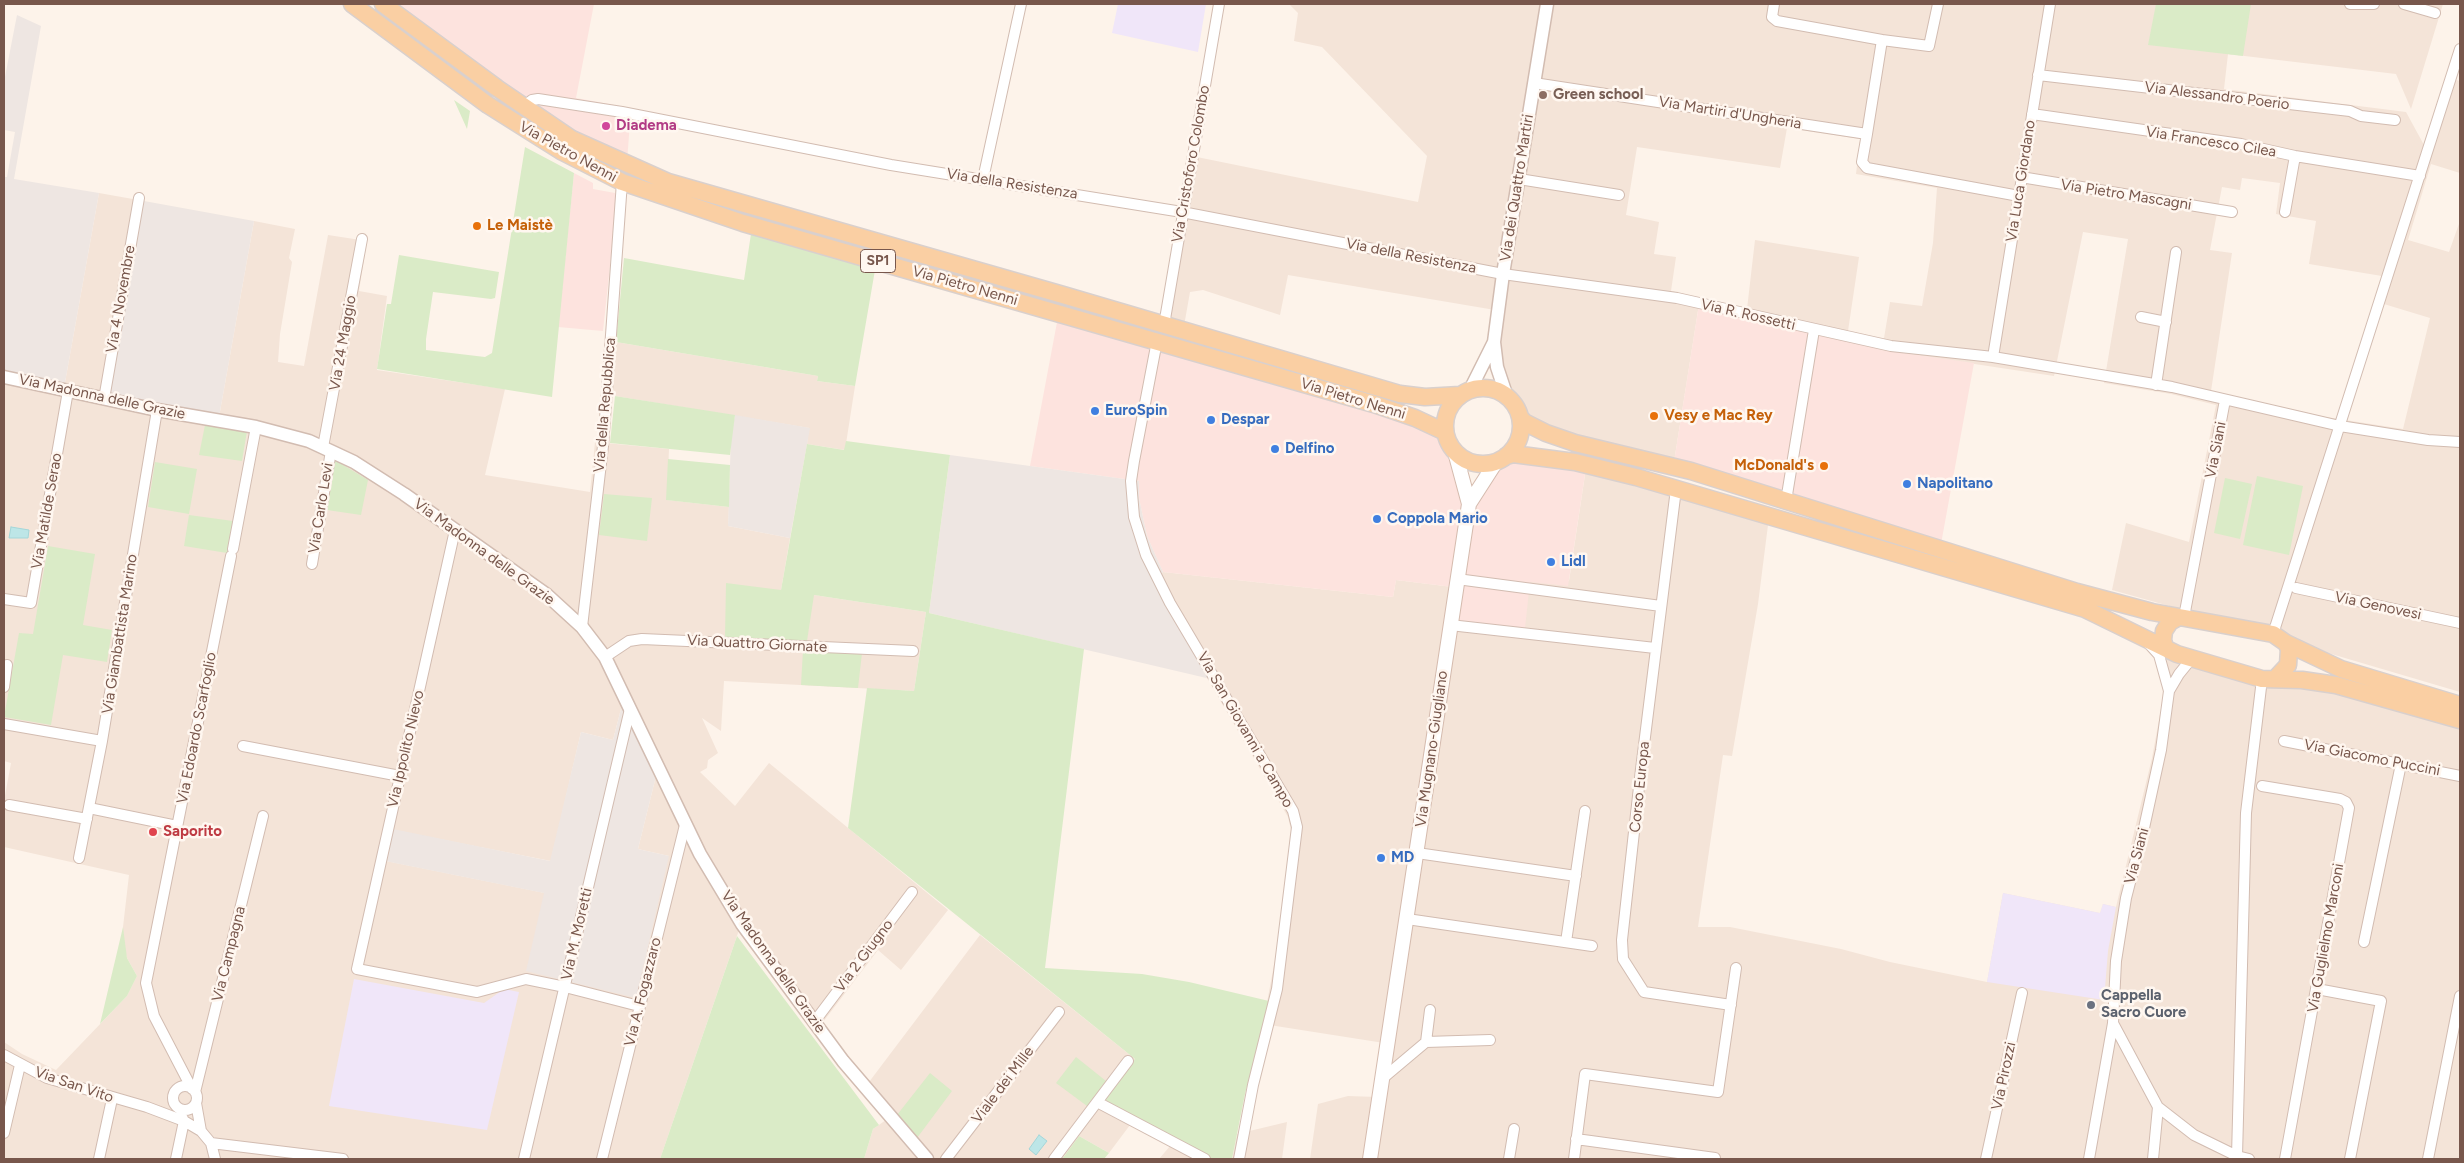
<!DOCTYPE html>
<html>
<head>
<meta charset="utf-8">
<style>
  body { margin:0 }
  #map { position:relative; width:2464px; height:1163px; overflow:hidden; background:#fdf3ea; font-family:Figtree,sans-serif }
  canvas { display:block }
  .frame { position:absolute; inset:0; border:5px solid #78574c; pointer-events:none }
</style>
</head>
<body>
<div id="map">
<canvas width="2464" height="1163"></canvas>
<div class="frame"></div>
</div>
<script>
const g = document.querySelector('canvas').getContext('2d');
g.lineJoin = 'round';
function fill(path, color) { g.fillStyle = color; g.fill(path, 'evenodd'); }
const poly = rows => new Path2D(rows.map(r => 'M' + r).join(''));
function stroke(path, color, width, dash) { g.strokeStyle = color; g.lineWidth = width; g.lineCap = dash ? 'butt' : 'round'; g.setLineDash(dash || []); g.stroke(path); }
function drawText(font, color, halo, rows, align = 'center') {
  g.font = font + ' Figtree,sans-serif'; g.lineWidth = 5; g.setLineDash([]); g.textBaseline = 'middle'; g.strokeStyle = halo; g.fillStyle = color; for (const [text, x, y, turn = 0] of rows) {
    g.save(); g.translate(x, y); g.rotate((+turn || 0) * Math.PI / 180); g.textAlign = isNaN(turn) ? turn : align; if (halo) g.strokeText(text, 0, 0); g.fillText(text, 0, 0); g.restore();
  }
}
fill(poly([
  [1289,4,1545,4,1495,310,1288,275,1280,315,1203,290,1190,292,1184,326,1160,319,1187,155,1418,202,1427,156,1322,47,1294,41,1298,13],
  [1551,4,2443,4,2411,109,2396,74,2228,54,2224,89,2406,112,2424,145,2446,77,2460,81,2460,173,2431,164,2408,240,2449,252,2460,221,2460,692,2328,653,2268,625,2173,607,2112,590,2126,523,2189,542,2216,405,2171,394,2104,383,2128,239,2083,232,2054,376,1882,350,1890,302,1922,306,1933,243,1937,188,1856,174,1860,139,1787,128,1780,168,1637,147,1626,215,1659,222,1654,254,1676,257,1671,291,1700,298,1674,462,1575,436,1527,418,1512,394,1499,365,1498,339],
  [2242,178,2280,183,2276,214,2316,221,2309,264,2382,276,2374,301,2430,318,2403,429,2326,417,2211,391,2232,253,2210,250,2222,187,2240,190],
  [99,193,144,201,108,397,64,388],
  [254,221,295,229,289,258,292,262,280,334,278,362,304,366,328,235,367,241,359,291,387,296,377,370,505,389,485,475,590,492,595,442,669,449,667,500,729,507,728,526,790,538,781,590,926,612,914,691,724,681,721,731,702,718,718,753,708,760,707,768,700,772,735,806,769,763,948,910,901,970,878,950,820,1026,746,924,703,851,586,628,356,459,219,417],
  [1755,240,1859,257,1848,331,1747,309],
  [616,342,818,376,817,381,855,386,845,450,807,444,809,428,609,395],
  [4,379,259,429,355,465,538,594,577,631,600,660,622,705,613,740,581,732,551,861,393,830,386,861,545,893,669,856,638,849,656,776,695,858,739,930,660,1159,4,1159,4,1042,22,1054,56,1070,127,996,137,976,127,958,123,943,123,927,129,875,4,847,4,801,11,763,4,761],
  [1586,468,1768,525,1758,604,1732,756,1723,755,1698,927,1730,927,1841,949,1890,962,1987,982,2003,893,2100,913,2103,904,2116,907,2152,758,2165,687,2159,664,2169,654,2306,686,2372,699,2460,726,2460,1159,1373,1159,1454,621,1530,581,1569,581],
  [1163,572,1393,597,1396,580,1453,587,1384,1043,1263,1024,1279,938,1291,830,1288,817,1207,678,1214,680,1154,578],
  [980,935,1135,1059,1130,1125,1109,1153,1079,1136,1062,1159,930,1159,866,1086],
  [1348,1096,1377,1097,1367,1159,1310,1159,1318,1104],
  [886,1120,922,1159,864,1159,873,1129],
  [1287,1122,1282,1159,1232,1159,1237,1134],
  [1176,1139,1212,1159,1159,1159]
]), '#f4e4d8');
fill(poly([
  [390,4,594,4,576,98,631,108,627,162,573,134],
  [574,173,593,183,593,189,615,193,617,200,603,331,558,327],
  [1700,298,1884,339,1882,350,1974,363,1941,544,1674,462],
  [1058,317,1357,403,1442,435,1444,445,1451,453,1465,504,1453,587,1396,580,1393,597,1163,572,1147,536,1139,498,1139,481,1030,466],
  [1508,459,1586,468,1568,586,1530,582,1525,628,1454,621,1473,505,1499,465]
]), '#fde3de');
fill(poly([
  [17,15,41,26,14,179,99,193,64,388,4,374,4,177,7,177,15,132,4,130,4,82],
  [144,201,254,221,219,417,108,397],
  [735,415,810,428,790,538,728,526,731,436],
  [950,455,1139,481,1139,498,1147,536,1163,572,1154,578,1215,680,929,613],
  [622,705,656,776,638,849,669,856,636,998,526,971,544,893,385,861,393,829,550,861,581,732,613,740]
]), '#eee6e2');
fill(poly([
  [1118,4,1206,4,1198,52,1112,33],
  [2003,893,2100,913,2103,904,2116,907,2108,951,2104,1000,1987,982],
  [354,979,484,1003,504,989,519,992,487,1130,329,1106]
]), '#f0e6f9');
fill(poly([
  [2156,4,2251,4,2243,56,2148,45],
  [454,100,470,111,467,129],
  [525,147,574,173,552,397,377,369,387,304,391,304,399,255,499,272,495,298,491,299,433,292,426,339,426,350,485,357,492,353],
  [751,234,875,270,855,386,817,381,818,376,616,342,624,258,744,280],
  [615,396,735,415,730,455,610,443],
  [205,425,247,431,242,461,199,455],
  [846,441,950,455,929,613,1084,649,1045,968,1142,974,1189,982,1269,1001,1245,1094,1232,1159,1212,1159,1104,1101,1135,1059,848,828,867,688,914,691,926,612,814,595,807,641,725,637,726,583,781,590,807,444,844,450],
  [668,459,730,465,729,507,666,500],
  [335,460,368,480,361,515,327,510],
  [155,462,197,469,189,514,148,507],
  [2257,476,2303,486,2289,555,2243,545],
  [2225,478,2252,484,2240,539,2214,533],
  [604,494,652,498,647,541,599,535],
  [189,515,233,521,227,553,184,546],
  [48,546,95,554,83,625,112,630,107,662,63,655,51,725,4,717,19,633,33,634],
  [803,650,862,653,858,688,801,685],
  [123,927,127,958,137,976,127,996,100,1024],
  [737,936,879,1125,873,1129,864,1159,660,1159],
  [1076,1057,1106,1081,1087,1106,1056,1083],
  [930,1073,952,1091,917,1138,897,1115],
  [1079,1136,1109,1153,1104,1159,1062,1159]
]), '#daebc7');
const water = poly([
  [11,527,29,530,28,538,9,538,11,527],
  [1039,1135,1047,1141,1036,1155,1029,1149,1039,1135]
]);
fill(water, '#bde6e7');
stroke(water, '#a4d7d9', 1);
const minor = poly([
  [1774,4,1772,17,1777,21,1882,40,1867,134],
  [2350,4,2374,4],
  [2404,4,2435,13],
  [1882,40,1929,46,1938,4],
  [2038,75,2350,111,2361,116,2395,120],
  [1534,83,1867,134,1862,162,1867,168,2019,196],
  [523,107,532,100,538,99,622,112,891,165,1182,212,1503,274,1677,298,1891,346,1993,357,2172,387,2340,426,2428,440,2460,442],
  [2032,114,2241,144,2295,156,2420,176],
  [2021,177,2232,212],
  [983,179,1021,4],
  [1519,179,1619,195],
  [2285,212,2295,156],
  [2141,317,2166,322],
  [1164,325,1219,4],
  [1157,341,1134,461,1131,481,1134,517,1146,555,1170,603,1293,811,1297,827,1277,989,1253,1085,1239,1159],
  [1993,357,2050,4],
  [2156,385,2176,252],
  [104,399,139,198],
  [323,447,362,239],
  [1676,489,1641,769,1622,940,1623,959,1644,992,1731,1005],
  [1786,501,1814,330],
  [455,530,357,969,477,992,526,979,565,987,639,1006],
  [233,549,256,427],
  [312,564,331,451],
  [1457,579,1661,606],
  [2296,588,2460,623],
  [4,599,31,603,68,391],
  [2184,617,2225,400],
  [1450,625,1655,648],
  [582,627,603,446,622,182],
  [2273,634,2460,49],
  [2149,644,2159,655,2169,691,2179,674,2192,658],
  [605,657,629,641,642,639,913,651],
  [4,687,7,665],
  [4,724,102,741],
  [2284,741,2460,776],
  [243,746,400,776],
  [2262,786,2340,799,2346,802,2349,808,2285,1159],
  [9,805,87,819],
  [89,808,177,826],
  [1417,853,1576,876],
  [79,858,102,741,157,410],
  [1407,919,1592,946],
  [1566,942,1585,811],
  [2364,942,2401,764],
  [2317,989,2381,1001,2350,1159],
  [815,1021,912,892],
  [2113,1023,2158,1107,2194,1135,2237,1156,2249,1159],
  [1426,1042,1490,1040],
  [4,1055,47,1078,147,1107,184,1121,201,1131,211,1143,215,1159],
  [1382,1079,1426,1042,1430,1010],
  '173 1098a12 12 0 1 1 24 0a12 12 0 1 1-24 0Z',
  [192,1089,154,1016,146,983,231,556],
  [195,1092,263,816],
  [1097,1102,1205,1159],
  [196,1103,201,1131],
  [4,1133,20,1065],
  [1576,1139,1715,1158],
  [211,1143,343,1159],
  [2237,1156,2246,813,2262,679],
  [99,1159,112,1099],
  [176,1159,184,1121,182,1117],
  [524,1159,630,709],
  [602,1159,685,825],
  [946,1159,1059,1012],
  [1054,1159,1128,1061],
  [1509,1159,1514,1129],
  [1574,1159,1585,1074,1718,1092,1736,968],
  [1986,1159,2022,993],
  [2089,1159,2113,1023,2116,961,2126,898,2144,828,2161,750,2169,691],
  [2153,1159,2158,1107],
  [2428,1159,2460,996]
]);
const tertiary = poly([
  [4,377,157,410,256,427,309,441,354,462,404,494,547,595,582,627,605,657,700,854,742,924,843,1061,927,1159],
  [1470,390,1494,342],
  [1507,397,1497,367,1494,342,1503,274,1547,4]
]);
const secondary = poly([
  [1455,452,1469,504],
  [1370,1159,1469,504,1496,462]
]);
const primary = poly([
  [352,4,488,105,561,151,622,182,743,223,1374,404,1415,418,1445,432],
  [383,4,497,88,572,139,668,182,1063,295,1400,394,1425,397,1460,395],
  '1445 426a38 38 0 1 1 76 0a38 38 0 1 1-76 0Z',
  [1520,417,1524,422,1546,433,1575,443,1691,471,2077,592,2152,612,2273,634,2286,643,2341,669,2460,705],
  [1506,456,1513,454,1575,462,1636,477,2085,609,2177,654,2262,679,2302,680,2336,685,2460,720],
  [2165,647,2163,640,2164,631,2170,622,2179,617],
  [2275,679,2288,665,2289,649,2286,643]
]);
stroke(minor, '#d2bcb1', 12);
stroke(tertiary, '#d2bcb1', 15);
stroke(secondary, '#d5bbae', 16);
stroke(primary, '#d9d0cd', 19);
stroke(minor, '#fff', 10);
stroke(tertiary, '#fff', 12);
stroke(secondary, '#fff', 14);
stroke(primary, '#facfa3', 16);
for (const [x, y, r, color] of [
  [1543,95,5,"#8d6e63"],
  [606,126,5,"#d1479c"],
  [477,226,5,"#e8710a"],
  [1095,411,5,"#3f7fe0"],
  [1654,416,5,"#e8710a"],
  [1211,420,5,"#3f7fe0"],
  [1275,449,5,"#3f7fe0"],
  [1824,466,5,"#e8710a"],
  [1907,484,5,"#3f7fe0"],
  [1377,519,5,"#3f7fe0"],
  [1551,562,5,"#3f7fe0"],
  [153,832,5,"#e0444e"],
  [1381,858,5,"#3f7fe0"],
  [2091,1005,5,"#6b7280"]
]) { const dot = new Path2D(); dot.arc(x, y, r, 0, 2 * Math.PI); g.fillStyle = color; g.fill(dot); stroke(dot, '#fff7f0', 2); }
for (const [x, y, w] of [
  [878,261,35]
]) { const box = new Path2D(); box.roundRect(x - w / 2, y - 11.5, w, 23, 4); g.fillStyle = '#fff7f0'; g.fill(box); stroke(box, '#78574c', 1); }
drawText('bold 14px', '#78574c', null, [
  ["SP1",878,261]
]);
drawText('bold 15px', '#785e54', '#fff7f0', [
  ["Green school",1553,95]
], 'left');
drawText('15px', '#78574c', '#fff7f0', [
  ["Via Alessandro Poerio",2217,96,7],
  ["Via Martiri d'Ungheria",1730,113,9],
  ["Via Francesco Cilea",2211,142,9],
  ["Via Pietro Nenni",568,152,29],
  ["Via Cristoforo Colombo",1191,164,-80],
  ["Via Luca Giordano",2021,181,-81],
  ["Via della Resistenza",1012,184,9],
  ["Via dei Quattro Martiri",1517,188,-81],
  ["Via Pietro Mascagni",2126,195,9],
  ["Via della Resistenza",1411,256,11],
  ["Via Pietro Nenni",965,286,16],
  ["Via 4 Novembre",121,299,-80],
  ["Via R. Rossetti",1748,315,13],
  ["Via 24 Maggio",343,343,-80],
  ["Via Madonna delle Grazie",102,397,12],
  ["Via Pietro Nenni",1353,399,17],
  ["Via della Repubblica",605,405,-85],
  ["Via Siani",2216,450,-79],
  ["Via Carlo Levi",321,508,-81],
  ["Via Matilde Serao",47,511,-80],
  ["Via Madonna delle Grazie",484,552,36],
  ["Via Genovesi",2378,606,12],
  ["Via Giambattista Marino",120,634,-81],
  ["Via Quattro Giornate",757,644,3],
  ["Via Edoardo Scarfoglio",197,728,-79],
  ["Via San Giovanni a Campo",1245,730,60],
  ["Via Ippolito Nievo",406,749,-77],
  ["Via Mugnano-Giugliano",1432,749,-82],
  ["Via Giacomo Puccini",2372,758,11],
  ["Corso Europa",1640,787,-84],
  ["Via Siani",2137,856,-75],
  ["Via M. Moretti",577,934,-77],
  ["Via Guglielmo Marconi",2326,938,-80],
  ["Via Campagna",229,954,-76],
  ["Via 2 Giugno",864,956,-53],
  ["Via Madonna delle Grazie",773,962,55],
  ["Via A. Fogazzaro",643,992,-76],
  ["Via Pirozzi",2004,1076,-78],
  ["Via San Vito",74,1085,19],
  ["Viale dei Mille",1003,1085,-53]
]);
drawText('bold 15px', '#b23c85', '#fff7f0', [
  ["Diadema",616,126]
], 'left');
drawText('bold 15px', '#c56008', '#fff7f0', [
  ["Le Maistè",487,226],
  ["Vesy e Mac Rey",1664,416],
  ["McDonald's",1814,466,"right"]
], 'left');
drawText('bold 15px', '#366cbe', '#fff7f0', [
  ["EuroSpin",1105,411],
  ["Despar",1221,420],
  ["Delfino",1285,449],
  ["Napolitano",1917,484],
  ["Coppola Mario",1387,519],
  ["Lidl",1561,562],
  ["MD",1391,858]
], 'left');
drawText('bold 15px', '#be3a42', '#fff7f0', [
  ["Saporito",163,832]
], 'left');
drawText('bold 15px', '#5b616d', '#fff7f0', [
  ["Cappella",2101,996],
  ["Sacro Cuore",2101,1013]
], 'left');
</script>
</body>
</html>
